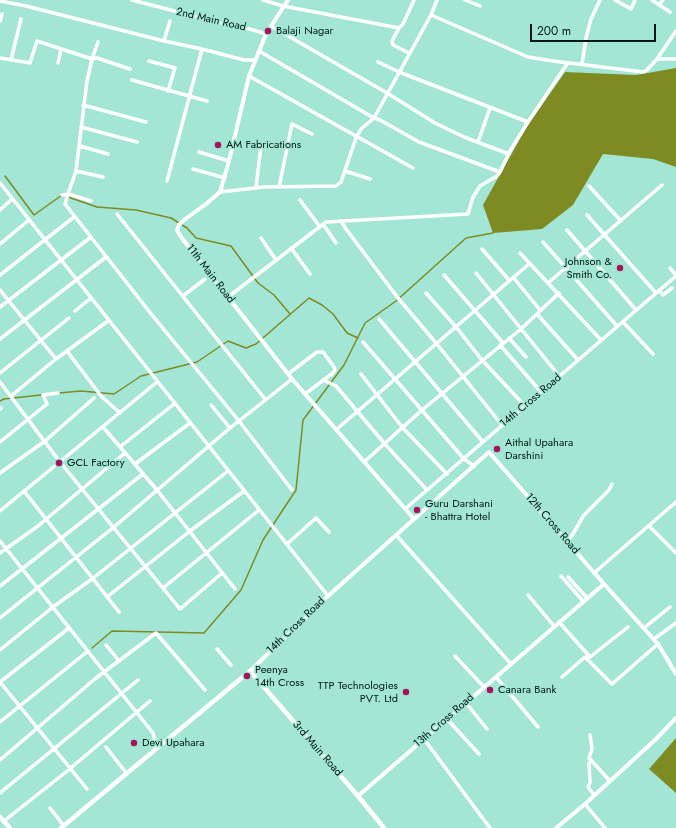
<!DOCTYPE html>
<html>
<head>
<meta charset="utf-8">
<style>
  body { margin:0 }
  #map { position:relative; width:676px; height:828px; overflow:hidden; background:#a4e6d5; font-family:Jost,sans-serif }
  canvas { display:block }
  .scale { position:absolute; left:530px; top:24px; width:126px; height:18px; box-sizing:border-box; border:2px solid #001914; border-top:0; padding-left:5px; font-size:12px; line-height:14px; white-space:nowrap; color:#001914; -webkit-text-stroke:3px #a4e6d5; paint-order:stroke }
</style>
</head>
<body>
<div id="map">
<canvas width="676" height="828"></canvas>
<div class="scale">200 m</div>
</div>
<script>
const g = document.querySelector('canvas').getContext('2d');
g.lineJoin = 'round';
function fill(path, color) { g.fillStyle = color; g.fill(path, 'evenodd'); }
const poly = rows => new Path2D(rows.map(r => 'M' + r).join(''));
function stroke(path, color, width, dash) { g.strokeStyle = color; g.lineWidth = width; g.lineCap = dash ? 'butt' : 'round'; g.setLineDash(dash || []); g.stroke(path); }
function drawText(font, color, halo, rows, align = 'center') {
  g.font = font + ' Jost,sans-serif'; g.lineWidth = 3; g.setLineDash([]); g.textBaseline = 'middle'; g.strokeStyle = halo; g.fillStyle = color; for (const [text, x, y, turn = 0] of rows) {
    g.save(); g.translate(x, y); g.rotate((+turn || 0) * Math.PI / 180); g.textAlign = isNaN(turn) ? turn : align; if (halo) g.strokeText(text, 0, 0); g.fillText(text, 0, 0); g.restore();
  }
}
fill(poly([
  [676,68,676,167,653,159,603,154,573,205,542,229,493,233,483,205,526,128,565,72,636,75],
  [676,738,676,793,649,769]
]), '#7d8b22');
stroke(poly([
  [5,176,34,215,62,195],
  [68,197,97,207,136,210,171,218,187,228,196,238,231,246,258,283,274,295,290,314],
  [59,393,81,391,114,394,141,376,197,362,228,341,246,348,256,344,309,298,322,305,333,314,347,333,358,338],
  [0,401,4,399,41,395],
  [92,648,112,631,204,633,241,590,263,540,296,490,303,420,344,365,365,323,396,301,466,238,493,233]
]), '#7d8b22', 1.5);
stroke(poly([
  [132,0,221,23,250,29,266,34],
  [263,0,283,6,399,28,403,24,414,0],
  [465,0,480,6],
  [615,0,631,9,635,0],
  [652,0,670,12],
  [0,1,26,6,164,41,202,49,244,60,255,60],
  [659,5,663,0],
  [431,15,528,57,553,61,643,72,647,70,657,59,676,59],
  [0,21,2,14],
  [271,26,387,93,435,123,464,137,509,154],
  [399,28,393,39,392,42,393,45,409,53],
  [164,41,170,21],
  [0,58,30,63,37,41,92,59,97,58,130,69],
  [657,59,676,31],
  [11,60,21,19],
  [149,61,175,68,168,91],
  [378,62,399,72,528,122],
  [58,63,61,49],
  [582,64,586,38,591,19,600,0],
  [249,76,413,168],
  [132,80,207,101],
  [83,105,146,122],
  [81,127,137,142],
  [478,142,490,108],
  [80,146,108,154],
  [199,152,229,161],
  [193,169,225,178],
  [76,171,103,177],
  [345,171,370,179],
  [500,172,510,151,528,122,567,64],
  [167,181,202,49],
  [0,183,328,596],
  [589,186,621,221],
  [279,187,292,124,312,134],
  [256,188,261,145],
  [220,192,264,187,336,186,341,182,356,138,361,129,374,118,431,15,437,0],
  [62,195,68,194,76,171,87,81,92,59,98,42],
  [300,200,320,227],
  [91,201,68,194,65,204,152,315,239,421,292,490],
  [0,210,12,199],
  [117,214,265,399],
  [587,215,656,293],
  [341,221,346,229,398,298,436,343,502,425],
  [323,224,336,243],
  [567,230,636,310],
  [261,238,276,260],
  [543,242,617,326],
  [0,244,29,220],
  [291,248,310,274],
  [482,249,509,280],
  [520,253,601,340],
  [670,268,676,275],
  [476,273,560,377],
  [0,275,74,217],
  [444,275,503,343],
  [513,277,540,310],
  [548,283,662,185],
  [0,290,56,359],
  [659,290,663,295,672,288],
  [426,293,456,327,482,360,525,406],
  [183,296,205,279],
  [228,297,326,222,468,214,473,197,480,186,497,176,500,172,419,142,380,120,374,118,259,51],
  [0,307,91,237],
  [75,311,91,298],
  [537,314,578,360],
  [379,319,483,442],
  [623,322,653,354],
  [509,338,526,357],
  [0,339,106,257],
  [363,342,464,459,474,466],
  [500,345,541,392],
  [67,351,101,396,120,413],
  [0,373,69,318],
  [288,374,317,352,323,352,334,367,335,370,333,373,305,394],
  [361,374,402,427,447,474],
  [323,380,336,386,384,443,427,490],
  [0,382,60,462,180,609,222,573],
  [11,396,56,359,108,321],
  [211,405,230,428],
  [0,409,1,408],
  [103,427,157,490,235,589],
  [337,429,529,264],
  [0,442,47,404,43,395,58,393],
  [120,447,174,404],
  [364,462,422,410,521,329,559,293],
  [135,464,190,423],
  [0,473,45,441,94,398],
  [24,491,119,612],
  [405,509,676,276],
  [0,511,157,382],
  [649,526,676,553],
  [396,535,511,664],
  [0,541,153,733,157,748],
  [568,542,584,515,609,490,612,484],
  [287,544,316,518,329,532],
  [0,553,38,526,125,453],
  [594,573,676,502],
  [561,576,583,601],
  [568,577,587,598],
  [0,586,143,474],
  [163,588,259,510],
  [528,595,554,626],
  [107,597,190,531,244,491],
  [0,618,114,527,230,428,292,379],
  [559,622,590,657,628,627],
  [644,628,670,607],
  [654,639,676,623],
  [106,645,119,661],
  [217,649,231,665],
  [0,650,53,607,92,579,228,471],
  [455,656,484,687],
  [496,677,538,727],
  [562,677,585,657,612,684,658,644],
  [0,682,87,789],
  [0,682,69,628],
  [466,703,487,729],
  [447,719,479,754],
  [0,722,88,651],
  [590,735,592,749,589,758,610,781],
  [424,739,490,828],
  [106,747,127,774],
  [0,760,96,678,156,633,205,690],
  [589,763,590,782,588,787,594,795],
  [0,793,138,680],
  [585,804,605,828],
  [50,808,64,826],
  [4,821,66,772,150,701]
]), '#fff', 3.5);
stroke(poly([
  [288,0,266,34,249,76,229,161,220,192,206,204,184,220,179,225,177,230,181,237,292,379,414,519],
  [250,671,328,596,489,452,604,584,658,644,676,674],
  [358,796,604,584],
  [556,828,585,804,656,739,676,718]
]), '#fff', 4);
stroke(poly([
  [0,817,10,828],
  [61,828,250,671,358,796,384,828]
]), '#fff', 4.5);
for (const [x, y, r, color] of [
  [268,31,4,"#a2155d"],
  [218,145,4,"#a2155d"],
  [620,268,4,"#a2155d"],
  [497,449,4,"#a2155d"],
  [59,463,4,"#a2155d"],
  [417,510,4,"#a2155d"],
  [247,676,4,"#a2155d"],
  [490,690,4,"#a2155d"],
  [406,692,4,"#a2155d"],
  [134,743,4,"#a2155d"]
]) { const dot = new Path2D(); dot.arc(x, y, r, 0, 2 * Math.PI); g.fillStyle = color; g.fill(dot); stroke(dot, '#a4e6d5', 1.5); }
drawText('11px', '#001914', '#a4e6d5', [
  ["2nd Main Road",211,20,13],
  ["11th Main Road",210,274,52],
  ["14th Cross Road",531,401,-40],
  ["12th Cross Road",552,524,49],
  ["14th Cross Road",296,626,-44],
  ["13th Cross Road",444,721,-41],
  ["3rd Main Road",317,749,49]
]);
drawText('11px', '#001914', '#a4e6d5', [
  ["Balaji Nagar",276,31],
  ["AM Fabrications",226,145],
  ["Johnson &",612,262,"right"],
  ["Smith Co.",612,275,"right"],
  ["Aithal Upahara",505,443],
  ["Darshini",505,456],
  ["GCL Factory",67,463],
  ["Guru Darshani",425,504],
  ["- Bhattra Hotel",425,517],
  ["Peenya",255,670],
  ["14th Cross",255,683],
  ["TTP Technologies",398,686,"right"],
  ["PVT. Ltd",398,699,"right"],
  ["Canara Bank",498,690],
  ["Devi Upahara",142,743]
], 'left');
</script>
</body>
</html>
